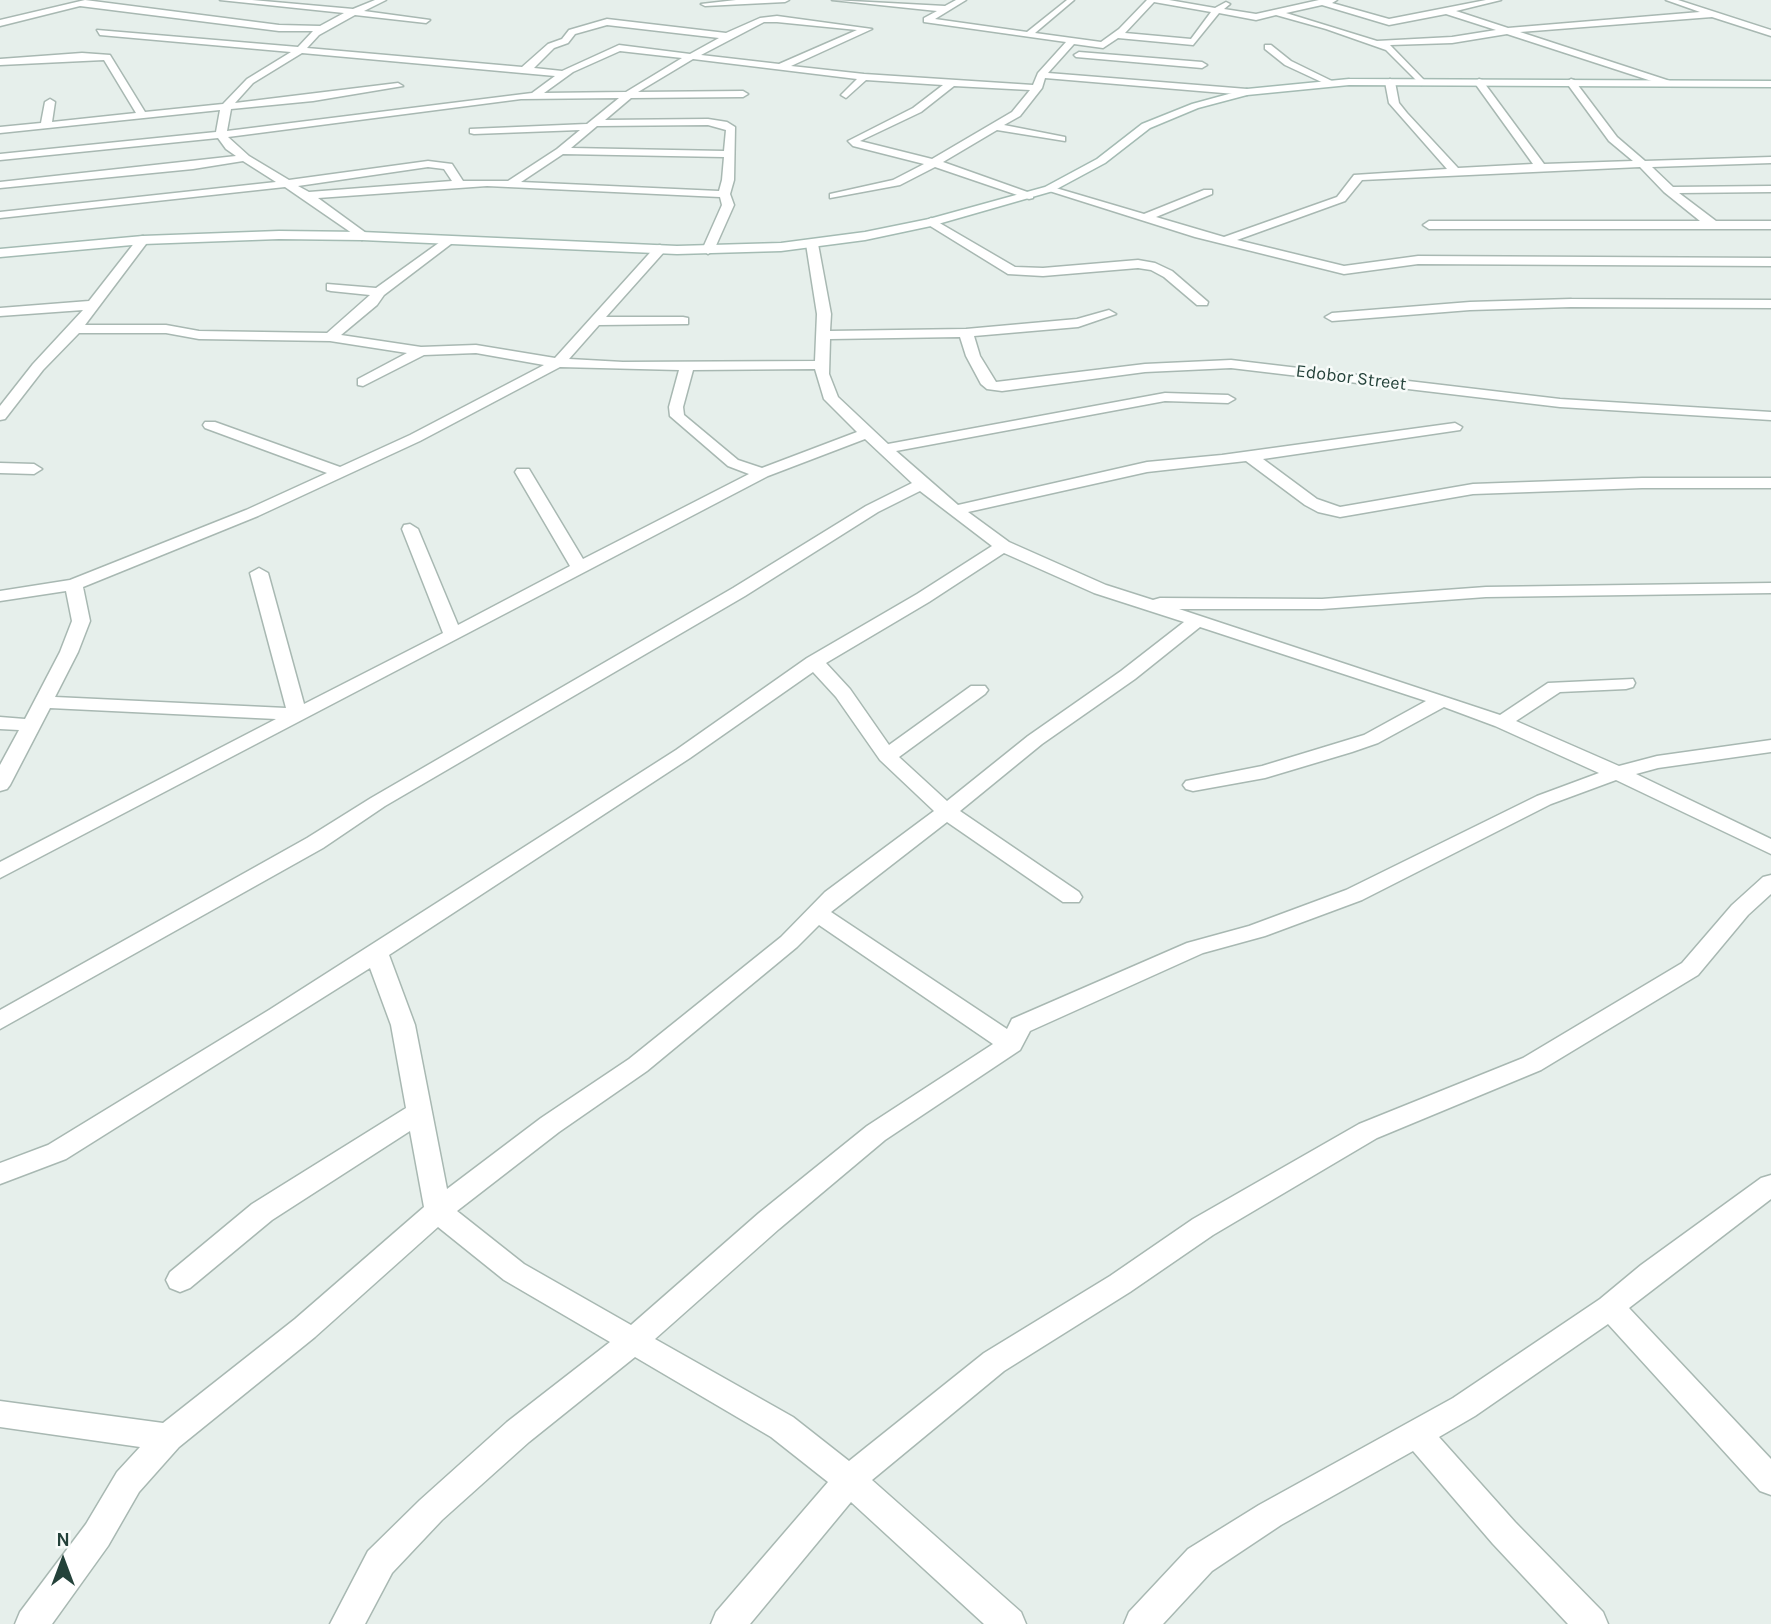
<!DOCTYPE html>
<html>
<head>
<meta charset="utf-8">
<style>
  body { margin:0 }
  #map { position:relative; width:1771px; height:1624px; overflow:hidden; background:#e6efeb; font-family:Karla,sans-serif }
  canvas { display:block }
  .north { position:absolute; left:28px; top:1526px; width:70px; height:70px; -webkit-text-stroke:5px #f7fbf9; paint-order:stroke; rotate:0deg; font-size:19px; font-weight:700; line-height:28px; text-align:center; color:#24423a }
  .north::after { content:''; display:block; margin:auto; width:24px; height:32px; background:#24423a; clip-path:polygon(50% 0,100% 100%,50% 72%,0 100%) }
</style>
</head>
<body>
<div id="map">
<canvas width="1771" height="1624"></canvas>
<div class="north">N</div>
</div>
<script>
const g = document.querySelector('canvas').getContext('2d');
g.lineJoin = 'round';
const poly = rows => new Path2D(rows.map(r => 'M' + r).join(''));
function stroke(path, color, width, dash) { g.strokeStyle = color; g.lineWidth = width; g.lineCap = dash ? 'butt' : 'round'; g.setLineDash(dash || []); g.stroke(path); }
function fill(path, color) { g.fillStyle = color; g.fill(path, 'evenodd'); }
function drawText(font, color, halo, rows, align = 'center') {
  g.font = font + ' Karla,sans-serif'; g.lineWidth = 5; g.setLineDash([]); g.textBaseline = 'middle'; g.strokeStyle = halo; g.fillStyle = color; for (const [text, x, y, turn = 0] of rows) {
    g.save(); g.translate(x, y); g.rotate((+turn || 0) * Math.PI / 180); g.textAlign = isNaN(turn) ? turn : align; if (halo) g.strokeText(text, 0, 0); g.fillText(text, 0, 0); g.restore();
  }
}
const street = poly([
  [85,0,279,25,320,26,344,13,220,0,252,0,353,9,375,0,386,0,364,11,430,20,426,23,355,15,319,35,307,48,522,67,548,44,562,39,569,30,607,19,726,33,760,18,777,16,872,29,791,66,864,74,1033,85,1038,73,1066,42,924,22,924,18,937,11,832,0,945,6,956,0,966,0,935,19,1027,32,1067,0,1074,0,1035,33,1101,42,1119,29,1147,0,1169,0,1215,8,1226,2,1230,4,1224,9,1256,14,1319,0,1337,0,1332,3,1389,19,1486,0,1501,0,1456,11,1508,28,1700,12,1666,0,1678,0,1771,30,1771,36,1712,17,1520,32,1670,81,1670,85,1667,86,1507,34,1452,43,1390,45,1424,80,1424,84,1421,85,1386,50,1326,29,1276,15,1256,20,1219,13,1193,45,1118,38,1103,48,1074,44,1048,73,1247,89,1252,92,1247,95,1045,78,1042,88,1020,116,1004,125,1065,137,1065,141,997,130,943,162,1033,194,1033,198,1029,199,935,167,900,185,830,198,830,194,893,180,924,164,853,146,848,141,913,108,943,85,866,80,846,98,841,95,857,79,693,59,638,92,743,91,748,94,743,97,631,98,605,120,708,119,727,122,735,127,734,180,730,194,734,205,714,250,708,254,702,250,722,205,720,197,487,186,318,198,366,233,368,236,362,240,285,187,0,218,0,212,276,182,243,161,193,169,0,188,0,182,236,156,226,149,218,138,0,160,0,154,216,132,220,110,0,133,0,127,41,123,45,102,50,99,55,102,52,122,136,113,104,60,0,65,0,59,82,53,110,55,145,112,223,104,247,79,291,52,100,35,97,30,298,47,313,31,279,31,80,6,0,26,0,20,85,0],
  [1154,2,1211,12,1191,39,1125,33,1154,2],
  [1322,5,1389,25,1446,14,1496,30,1452,37,1377,41,1286,13,1322,5],
  [764,22,777,22,857,30,779,64,701,55,764,22],
  [607,25,719,38,690,54,619,45,562,71,534,68,554,48,568,43,575,34,607,25],
  [620,51,682,58,626,92,544,93,573,72,620,51],
  [302,53,555,76,532,93,227,131,231,109,313,101,403,86,398,83,235,103,253,83,302,53],
  [954,86,1030,90,1012,112,932,159,860,141,921,112,954,86],
  [619,98,587,124,470,129,470,133,474,134,580,130,557,149,508,181,463,181,452,164,428,161,289,180,249,156,228,137,521,99,619,98],
  [708,125,726,130,724,151,571,148,597,126,708,125],
  [563,154,724,157,722,180,719,191,521,182,563,154],
  [428,167,444,169,452,181,309,192,298,186,428,167],
  [736,0,789,0,785,2,705,6,701,4,736,0],
  [1265,45,1271,45,1291,61,1336,83,1328,85,1285,65,1265,49,1265,45],
  [1079,52,1202,62,1207,65,1202,68,1076,57,1074,55,1079,52],
  [1390,79,1395,82,1399,103,1407,113,1458,168,1533,164,1474,82,1479,79,1482,80,1544,164,1633,161,1609,141,1566,82,1571,79,1574,80,1617,137,1645,161,1771,157,1771,163,1652,167,1673,187,1771,186,1771,192,1679,193,1716,221,1771,221,1771,229,1429,229,1423,225,1429,221,1700,221,1664,192,1640,167,1362,180,1345,201,1237,240,1344,266,1418,256,1771,258,1771,266,1418,264,1344,274,1195,237,1043,189,1049,186,1144,214,1204,190,1212,190,1212,194,1156,217,1224,237,1337,197,1354,175,1447,169,1389,103,1385,82,1390,79],
  [931,218,1015,267,1043,268,1138,260,1155,263,1172,271,1208,302,1207,305,1197,305,1164,277,1151,270,1138,268,1043,276,1008,274,927,224,927,220,931,218],
  [143,236,149,240,85,325,166,325,199,331,327,333,370,295,331,291,327,290,327,284,376,288,447,237,451,238,451,244,384,295,377,305,341,335,421,347,476,345,555,358,656,246,660,245,666,249,664,252,606,317,683,317,688,318,688,324,599,325,569,359,623,362,815,361,817,314,806,244,812,240,818,244,831,314,830,331,966,329,1077,319,1109,310,1116,314,1078,327,974,336,980,356,996,382,1145,364,1231,360,1560,399,1771,412,1771,420,1560,407,1231,368,1145,372,1002,391,987,389,981,384,966,356,960,337,830,339,829,374,838,397,888,444,1165,393,1228,395,1235,399,1228,403,1165,401,896,451,958,505,1147,462,1222,455,1455,423,1462,427,1460,430,1263,459,1317,499,1340,507,1473,484,1642,478,1771,478,1771,488,1642,488,1473,494,1340,517,1318,512,1305,505,1246,461,1147,472,968,512,1009,542,1106,585,1153,600,1160,598,1322,599,1486,587,1771,583,1771,593,1486,597,1322,609,1179,609,1500,715,1548,683,1633,679,1635,683,1633,687,1626,689,1560,692,1516,721,1619,766,1657,756,1771,740,1771,752,1658,768,1636,774,1771,839,1771,854,1616,780,1551,804,1362,900,1265,936,1203,953,1030,1031,1020,1050,885,1140,779,1229,655,1339,793,1417,849,1461,984,1353,1110,1276,1193,1219,1359,1124,1523,1058,1682,963,1732,905,1763,877,1771,875,1771,894,1748,915,1698,975,1541,1070,1377,1138,1213,1235,1130,1292,1004,1371,872,1480,1021,1612,1026,1624,984,1624,851,1502,750,1624,711,1624,716,1612,828,1482,771,1437,635,1357,529,1442,442,1520,392,1573,365,1624,330,1624,368,1551,420,1500,507,1422,610,1342,504,1280,438,1227,315,1337,179,1447,139,1492,108,1546,52,1624,15,1624,20,1612,86,1524,117,1472,140,1447,0,1427,0,1401,163,1423,295,1319,424,1207,410,1131,272,1220,190,1288,180,1292,170,1288,166,1280,170,1272,252,1204,406,1108,391,1025,370,968,66,1159,0,1184,0,1163,48,1145,269,1010,676,750,807,658,917,594,992,546,920,491,878,512,745,596,385,806,323,848,0,1029,0,1010,307,838,371,798,733,588,866,506,912,483,865,439,768,476,0,878,0,862,276,719,50,708,10,785,7,789,0,791,0,765,19,730,0,729,0,717,25,719,60,652,72,621,66,591,0,601,0,591,70,580,246,510,327,473,205,428,203,425,205,422,215,422,340,467,410,435,544,365,476,353,424,355,363,386,358,385,358,379,407,353,330,341,199,339,166,333,79,333,43,370,5,419,0,420,0,406,33,364,83,310,0,316,0,308,89,301,139,237,143,236],
  [560,367,679,370,669,407,670,416,728,466,749,474,583,559,529,469,517,469,515,472,570,566,458,625,418,529,410,524,404,525,402,529,443,633,304,704,268,573,259,568,250,573,286,708,55,697,78,652,90,621,83,587,258,516,420,441,560,367],
  [815,369,824,399,857,432,762,468,738,460,684,415,683,407,693,370,815,369],
  [1004,553,1094,593,1184,622,1121,671,1028,736,947,801,899,757,985,694,988,690,985,686,971,686,889,745,850,689,826,663,929,602,1004,553],
  [1200,627,1426,701,1364,735,1262,766,1186,781,1183,785,1186,789,1193,791,1265,778,1352,752,1378,743,1444,707,1495,726,1599,773,1537,796,1346,890,1249,926,1187,943,1012,1019,1007,1029,831,912,947,822,1063,902,1079,902,1082,897,1079,892,960,811,1042,744,1135,679,1200,627],
  [813,672,836,697,880,760,934,811,825,892,781,937,629,1059,541,1118,447,1189,415,1025,389,955,690,758,813,672],
  [819,925,993,1044,867,1126,759,1213,631,1325,524,1264,457,1211,559,1132,647,1071,797,947,819,925],
  [1571,299,1771,300,1771,308,1571,307,1470,310,1332,321,1325,317,1332,313,1470,302,1571,299],
  [0,463,34,464,42,469,34,474,0,473,0,463],
  [1771,1175,1771,1199,1629,1308,1771,1459,1771,1495,1760,1491,1608,1324,1475,1416,1439,1437,1515,1522,1603,1612,1608,1624,1568,1624,1493,1544,1413,1451,1281,1525,1212,1571,1163,1624,1124,1624,1129,1612,1188,1549,1259,1505,1453,1398,1600,1299,1641,1265,1761,1178,1771,1175]
]);
const secondary = poly([
  [1349,79,1771,81,1771,87,1349,85,1247,95,1198,108,1150,128,1105,163,1053,191,931,226,865,240,781,251,677,254,362,240,279,239,143,244,0,257,0,249,143,236,279,231,362,232,677,246,781,243,865,232,929,219,1045,187,1097,159,1142,124,1192,104,1247,89,1349,79]
]);
stroke(street, '#a8b8b2', 3);
stroke(secondary, '#a4bbb3', 3);
fill(street, '#fff');
fill(secondary, '#fff');
drawText('18px', '#24423a', '#f7fbf9', [
  ["Edobor Street",1351,378,7]
]);
</script>
</body>
</html>
